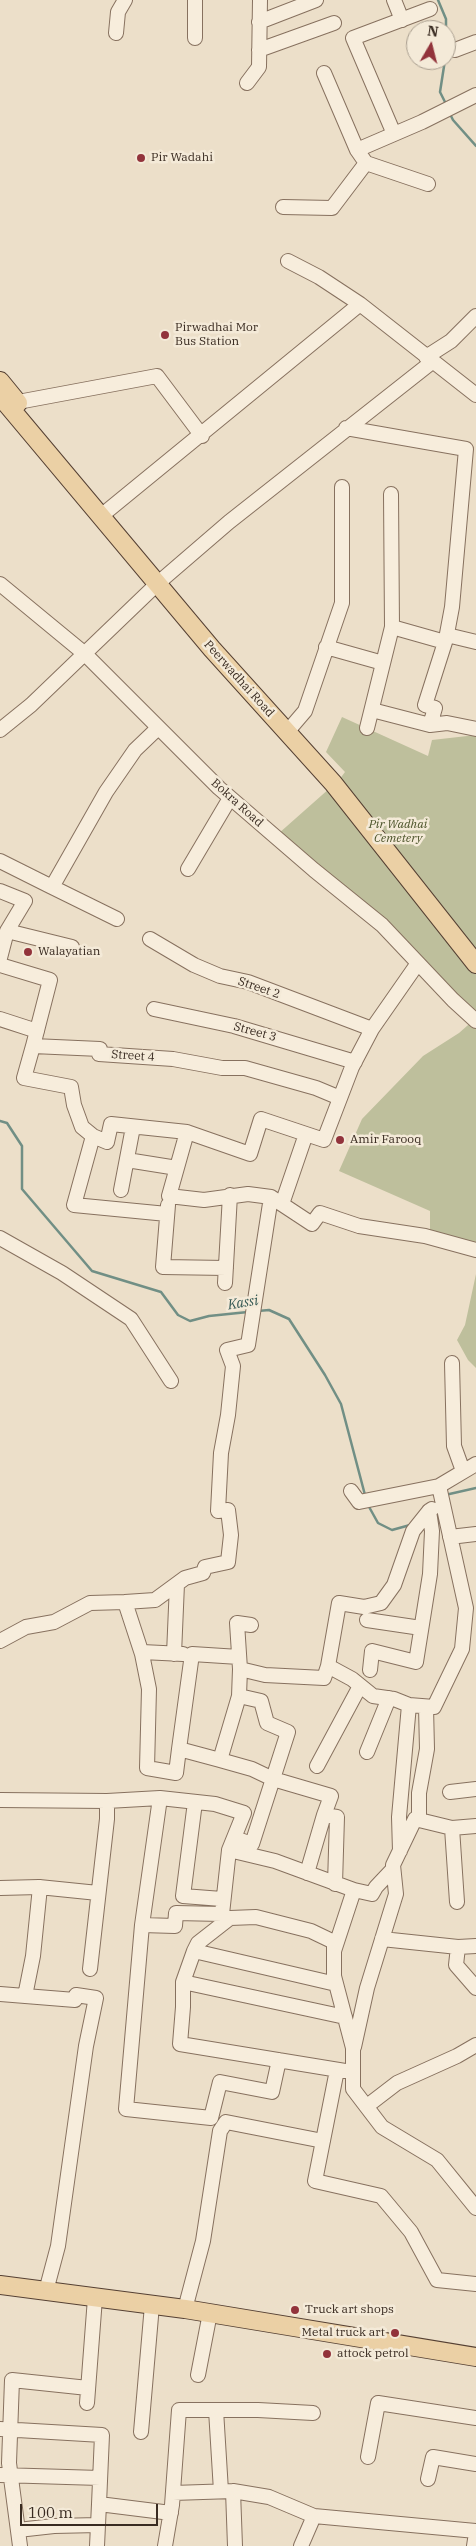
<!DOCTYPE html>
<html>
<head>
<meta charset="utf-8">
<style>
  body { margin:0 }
  #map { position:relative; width:476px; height:2546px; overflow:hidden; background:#ecdfc9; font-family:"IBM Plex Serif",serif }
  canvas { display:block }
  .north { position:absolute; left:406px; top:20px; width:50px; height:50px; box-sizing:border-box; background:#f4ead8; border:1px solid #a99e8f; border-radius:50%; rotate:8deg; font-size:14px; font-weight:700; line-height:20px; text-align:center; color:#392b21 }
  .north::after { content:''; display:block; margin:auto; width:18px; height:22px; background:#92333b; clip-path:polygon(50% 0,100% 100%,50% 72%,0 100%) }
  .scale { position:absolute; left:20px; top:2504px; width:138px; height:22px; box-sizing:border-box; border:2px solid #392b21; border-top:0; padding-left:6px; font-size:15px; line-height:18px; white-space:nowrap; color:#392b21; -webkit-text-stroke:4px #f4ead8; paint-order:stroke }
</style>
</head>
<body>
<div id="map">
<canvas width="476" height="2546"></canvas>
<div class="north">N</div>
<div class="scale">100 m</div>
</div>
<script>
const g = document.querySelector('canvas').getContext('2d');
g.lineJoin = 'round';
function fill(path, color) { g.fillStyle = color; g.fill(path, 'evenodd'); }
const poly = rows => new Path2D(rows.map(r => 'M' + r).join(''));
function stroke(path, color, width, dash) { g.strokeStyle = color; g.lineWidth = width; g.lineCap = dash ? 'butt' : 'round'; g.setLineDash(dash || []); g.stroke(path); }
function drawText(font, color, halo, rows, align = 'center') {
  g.font = font + ' "IBM Plex Serif",serif'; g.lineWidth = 5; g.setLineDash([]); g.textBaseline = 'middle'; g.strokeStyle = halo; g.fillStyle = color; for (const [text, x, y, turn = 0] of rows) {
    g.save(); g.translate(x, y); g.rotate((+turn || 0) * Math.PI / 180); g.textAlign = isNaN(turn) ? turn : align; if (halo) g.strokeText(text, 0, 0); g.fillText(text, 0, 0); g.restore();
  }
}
fill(poly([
  [342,717,428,756,432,740,476,735,476,1017,278,834,339,780,345,772,326,752],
  [476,1018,476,1259,474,1252,430,1237,430,1211,339,1171,362,1119,423,1056,459,1033],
  [476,1274,476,1368,468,1360,457,1340,465,1325]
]), '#bebf9c');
stroke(poly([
  [438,0,446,19,446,30],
  [445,60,440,92,446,104],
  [450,114,453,120,476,146],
  [0,1121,7,1123,22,1146,22,1189,92,1271,161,1292,178,1315,190,1321,209,1316,248,1312],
  [258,1311,269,1310,289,1319,325,1375,341,1404,365,1495],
  [445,1495,476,1488],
  [368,1505,378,1523,392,1530,410,1525]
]), '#718f85', 2.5);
const minor = poly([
  [195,0,195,38],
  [394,0,402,20],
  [259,22,316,0],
  [116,33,118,12,125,0],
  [259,50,334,23],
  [455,50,476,42],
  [247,83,259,67,260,0],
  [394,134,353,38,430,9],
  [357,150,422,122,476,95],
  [366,163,428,184],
  [283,207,332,208,366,163,357,150,324,73],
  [288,261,319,277,360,304],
  [426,357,451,341,476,316],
  [18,402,157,376,202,436],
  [346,428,466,449,452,607,446,639,425,705,435,708,430,725],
  [101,516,360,304,476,395],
  [0,584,85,654,219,788,314,870,382,925,453,1000,476,1021],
  [392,627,445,642],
  [447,635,476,642],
  [326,647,383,663],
  [372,710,430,725,447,723,476,729],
  [367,728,392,627,391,494],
  [0,730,31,705,157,584,229,522,432,362],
  [287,732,305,711,342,603,342,487],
  [0,861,52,887],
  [188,869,230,798],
  [0,891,25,901,7,931],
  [117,919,52,887,106,792,135,750,158,728],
  [150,939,194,965,220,976,248,982,372,1029],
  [0,958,7,931,72,947],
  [0,965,50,980,33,1046],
  [154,1009,234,1026,355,1062],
  [0,1019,37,1031],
  [93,1136,82,1127,74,1105,71,1087,24,1078,33,1046,100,1049,99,1054,173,1059,222,1068,245,1068,316,1088,340,1098],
  [127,1160,177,1168],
  [121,1190,133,1127],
  [271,1197,312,1224,320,1213,359,1226,425,1236,476,1250],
  [282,1204,306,1134],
  [168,1205,163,1267,226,1268],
  [167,1214,74,1205,93,1136,107,1142,111,1124,187,1132],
  [0,1238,62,1273,131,1319,171,1381],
  [225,1283,230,1195],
  [452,1363,454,1446,463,1471],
  [351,1491,359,1502,439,1486],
  [450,1537,476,1534],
  [125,1602,155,1600,185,1578,203,1573,205,1567,228,1562,231,1535,228,1510,218,1511,221,1453,228,1415,233,1366,227,1350,248,1345,271,1197,248,1194,204,1200,169,1196,187,1132,250,1154,261,1119,324,1140,352,1067,372,1029,418,963],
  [367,1620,421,1628],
  [251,1625,237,1623,240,1669,265,1675,324,1678,328,1666],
  [0,1641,26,1627,54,1622,90,1603,125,1602,142,1654,149,1689,147,1768,176,1773,179,1749],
  [142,1652,183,1654],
  [174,1654,177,1584],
  [239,1657,192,1654,179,1749,220,1760,239,1696],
  [370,1670,372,1651,416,1662,430,1574,432,1531,429,1511,432,1509],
  [409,1705,394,1699,373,1696,352,1679,328,1666,339,1603,364,1607,381,1603,394,1585,413,1531,429,1511],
  [367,1752,389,1698],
  [220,1760,252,1769,273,1779,331,1796,324,1815],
  [317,1766,360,1686],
  [450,1792,476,1789],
  [0,1800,107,1801,160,1798],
  [195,1802,183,1896,222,1899],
  [419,1820,419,1793,427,1749,426,1707],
  [452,1828,476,1826],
  [234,1838,252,1844,288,1732,267,1723,261,1701,239,1696,240,1669],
  [229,1850,275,1861,354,1890,334,1951],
  [400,1851,399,1817,409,1705,434,1707,462,1649,466,1608,439,1486,476,1464],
  [307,1873,324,1815,337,1817,335,1884],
  [0,1888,39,1887,98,1893],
  [354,1890,372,1894,376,1887,393,1869],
  [142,1925,175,1926,176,1913,222,1914,229,1850,244,1813,215,1804,160,1798,142,1925,126,2109,211,2118,220,2082,272,2092,279,2060],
  [382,1939,458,1947,456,1965,476,1988],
  [458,1947,476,1946],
  [194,1951,183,1982,345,2017],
  [90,1969,107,1819,107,1801],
  [183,1982,183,2007,180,2044,345,2071],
  [336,1984,194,1951,198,1943,230,1918,256,1917,311,1931,334,1942,334,1976,353,2048,353,2089,382,2127,437,2160,476,2208],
  [0,1994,75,2000,76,1995,96,1998,86,2046,58,2246,46,2291],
  [25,1996,33,1956,40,1887],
  [354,2047,367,1988,396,1894,393,1865,415,1819,452,1828,457,1902],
  [337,2070,315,2181,381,2196,411,2232,437,2280,476,2284],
  [367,2106,397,2083,457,2056,476,2045],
  [185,2309,203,2241,220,2131,226,2122,323,2141],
  [198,2375,210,2313],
  [87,2403,95,2298],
  [216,2410,221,2491],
  [0,2429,102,2435,99,2504],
  [141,2432,152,2305],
  [368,2457,378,2403,476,2418],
  [0,2475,100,2478],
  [428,2479,433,2457,476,2464],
  [233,2491,235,2546],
  [173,2493,233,2491,269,2497,314,2516,476,2531],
  [18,2530,54,2526,98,2525],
  [20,2546,9,2463,12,2380,88,2388],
  [97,2546,99,2504,171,2513],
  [165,2546,172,2505,179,2410,258,2410,313,2413],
  [301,2546,314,2516],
  [474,2546,476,2533]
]);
const major = poly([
  [0,381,18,403],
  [0,396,212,649,333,783,476,964],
  [0,2285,185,2309,476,2357]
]);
stroke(minor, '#87715f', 16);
stroke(major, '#554033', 20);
stroke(minor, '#f7eddc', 14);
stroke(major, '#ebd0a5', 18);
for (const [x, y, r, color] of [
  [141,158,5,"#92333b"],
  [165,335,5,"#92333b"],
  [28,952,5,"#92333b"],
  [340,1140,5,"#92333b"],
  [295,2310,5,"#92333b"],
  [395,2333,5,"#92333b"],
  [327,2354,5,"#92333b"]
]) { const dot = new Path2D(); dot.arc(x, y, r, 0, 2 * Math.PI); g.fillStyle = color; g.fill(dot); stroke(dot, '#f4ead8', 2); }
drawText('12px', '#392b21', '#f4ead8', [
  ["Pir Wadahi",151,158],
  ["Pirwadhai Mor",175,328],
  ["Bus Station",175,342],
  ["Walayatian",38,952],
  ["Amir Farooq",350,1140],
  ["Truck art shops",305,2310],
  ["Metal truck art",385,2333,"right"],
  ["attock petrol",337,2354]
], 'left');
drawText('12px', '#392b21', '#f4ead8', [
  ["Peerwadhai Road",239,679,48],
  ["Bokra Road",237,803,42],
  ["Street 2",259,988,19],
  ["Street 3",255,1032,15],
  ["Street 4",133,1056,4]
]);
drawText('italic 12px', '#4c542a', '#f4ead8', [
  ["Pir Wadhai",398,825],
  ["Cemetery",398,839]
]);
drawText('italic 14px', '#325752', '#f4ead8', [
  ["Kassi",243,1303,-9]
]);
</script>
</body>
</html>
